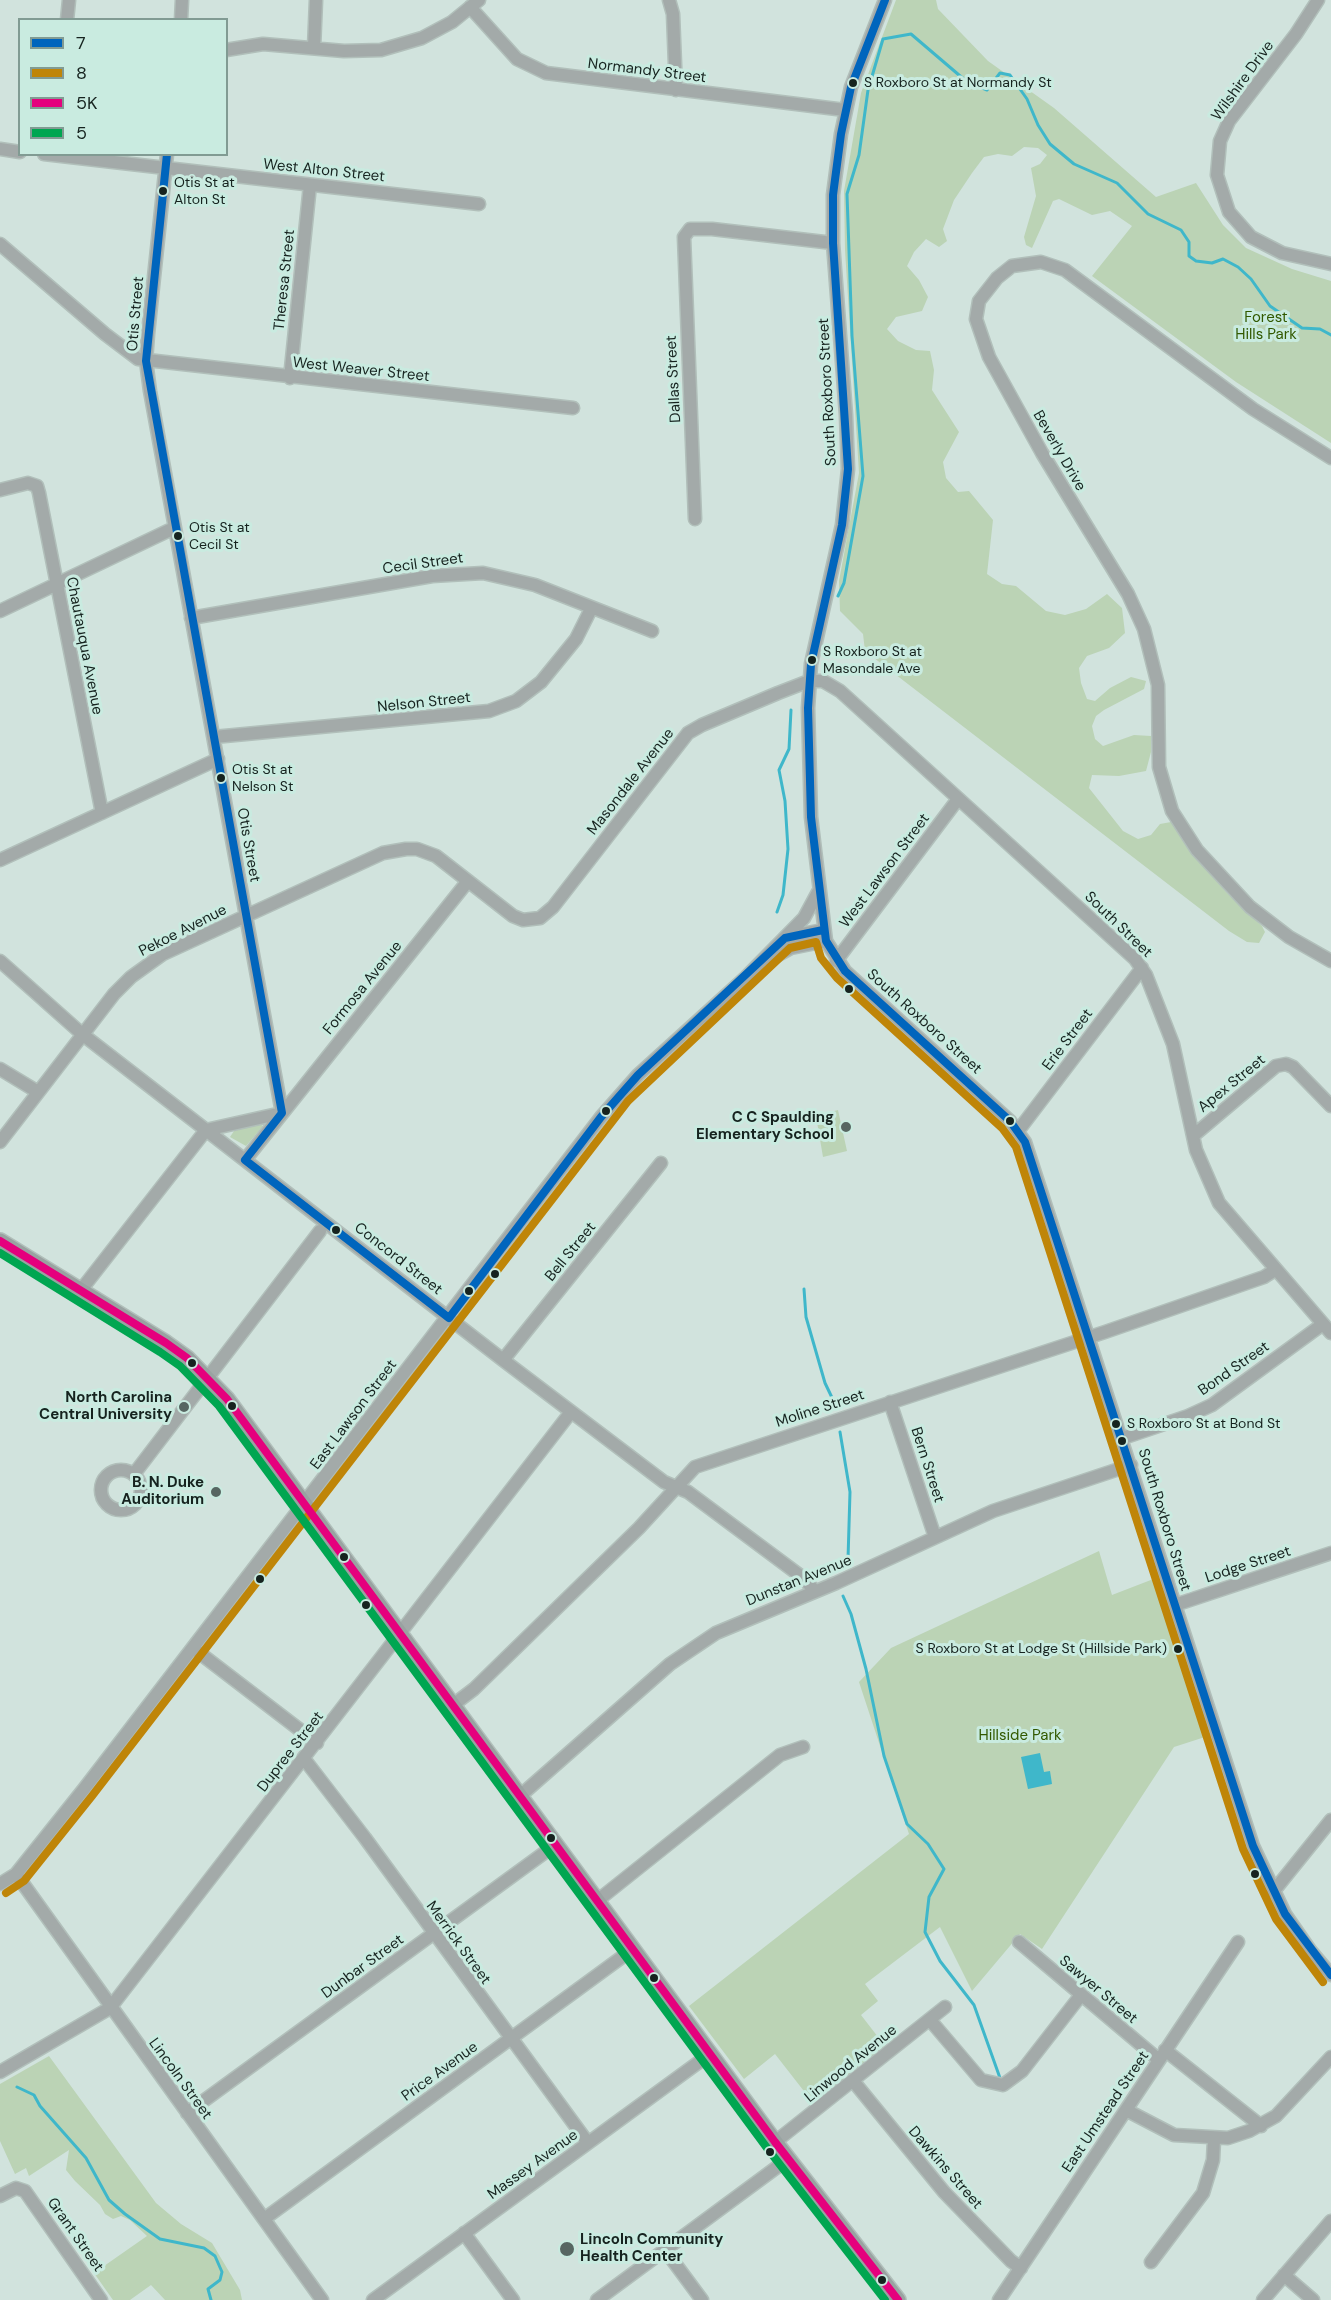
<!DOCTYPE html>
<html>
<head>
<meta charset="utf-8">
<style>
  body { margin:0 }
  #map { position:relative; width:1331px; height:2300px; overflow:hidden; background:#d1e3dd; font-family:"DM Sans",sans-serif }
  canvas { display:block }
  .legend { position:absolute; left:18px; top:18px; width:210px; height:138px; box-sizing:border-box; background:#c9ebe0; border:2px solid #819b93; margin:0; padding:8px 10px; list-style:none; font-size:18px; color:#16231f }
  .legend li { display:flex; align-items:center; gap:12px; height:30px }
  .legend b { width:30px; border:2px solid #819b93 }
</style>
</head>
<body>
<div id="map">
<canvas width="1331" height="2300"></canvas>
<ul class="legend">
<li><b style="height:8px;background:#0065bd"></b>7</li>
<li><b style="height:8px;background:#bf8508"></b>8</li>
<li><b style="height:8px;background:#e5007d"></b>5K</li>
<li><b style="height:8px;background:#00a651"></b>5</li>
</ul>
</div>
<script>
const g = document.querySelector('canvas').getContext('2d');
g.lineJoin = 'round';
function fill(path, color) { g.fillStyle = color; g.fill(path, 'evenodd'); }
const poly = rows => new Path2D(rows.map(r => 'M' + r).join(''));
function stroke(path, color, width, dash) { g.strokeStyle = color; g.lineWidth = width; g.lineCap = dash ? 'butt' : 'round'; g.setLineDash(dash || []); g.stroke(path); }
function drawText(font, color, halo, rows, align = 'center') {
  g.font = font + ' "DM Sans",sans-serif'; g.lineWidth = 6; g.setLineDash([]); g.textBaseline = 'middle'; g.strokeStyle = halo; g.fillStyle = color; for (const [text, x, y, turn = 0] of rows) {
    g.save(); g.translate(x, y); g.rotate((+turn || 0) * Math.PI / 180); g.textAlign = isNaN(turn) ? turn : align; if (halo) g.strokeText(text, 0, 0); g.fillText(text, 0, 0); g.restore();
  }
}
fill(poly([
  [896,0,936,0,938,9,988,61,1054,108,1156,197,1196,183,1223,225,1246,248,1292,269,1331,281,1331,443,1236,382,1092,276,1132,226,1110,211,1092,215,1059,199,1053,201,1032,248,1026,245,1024,237,1036,196,1031,168,1040,164,1047,155,1038,148,1024,147,1012,156,998,154,984,157,972,173,954,200,943,229,947,241,939,247,926,239,914,252,907,266,919,280,928,297,922,311,896,317,887,329,898,341,916,350,930,351,934,370,932,390,959,432,943,462,946,478,958,492,969,491,993,520,987,574,1002,584,1016,586,1046,611,1065,615,1086,609,1107,594,1122,608,1125,633,1109,648,1087,656,1079,668,1081,683,1087,699,1095,701,1110,688,1131,677,1146,681,1144,689,1104,710,1096,716,1092,726,1095,739,1103,746,1134,735,1151,736,1151,752,1146,771,1119,776,1092,775,1089,788,1123,831,1138,839,1151,835,1160,824,1171,822,1195,857,1228,894,1262,926,1265,932,1259,943,1247,942,1229,931,865,651,863,634,840,611,839,581,859,473,845,250,844,191,861,93],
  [838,1110,847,1151,823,1157,816,1116],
  [258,1122,263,1126,246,1146,230,1137,234,1131],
  [1099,1551,1112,1595,1156,1578,1205,1737,1174,1747,1042,1949,1020,1934,972,1991,940,1927,865,1984,878,2001,861,2015,885,2046,814,2104,775,2054,744,2079,689,2006,909,1834,859,1682,891,1648],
  [49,2056,156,2203,181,2224,212,2243,240,2290,242,2300,165,2300,151,2285,130,2300,113,2300,94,2273,147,2236,130,2220,121,2216,113,2219,105,2214,100,2205,75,2181,66,2170,69,2150,29,2176,26,2168,15,2174,0,2141,0,2084]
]), '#bbd3b5');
fill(poly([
  [1040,1753,1044,1772,1050,1771,1052,1784,1028,1789,1021,1757]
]), '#3fb7ca');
stroke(poly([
  [838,596,844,583,863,476,852,336,847,194,859,155,868,90,883,39,911,34,966,81,987,90,1000,73,1010,75,1027,99,1038,125,1050,144,1074,164,1117,183,1148,214,1181,230,1189,242,1189,256,1196,261,1212,263,1223,259,1238,267,1251,279,1270,306,1302,328,1320,329,1331,335],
  [777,912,783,895,788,849,785,801,779,770,789,749,791,710],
  [804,1289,806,1317,825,1383,836,1406],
  [840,1432,850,1492,848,1559],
  [843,1596,851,1614,866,1669,884,1756,907,1824,928,1844,944,1869,929,1897,925,1932,940,1961,974,2005,1000,2078],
  [17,2087,34,2095,40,2106,86,2158,109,2200,125,2214,160,2239,204,2248,215,2256,222,2272,220,2280,208,2289,211,2300]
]), '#3fb7ca', 3);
const minor = poly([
  [669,0,673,14,676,90],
  [885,0,851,87,841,134,833,195,833,243,846,415,848,469,842,525,811,664,808,708,811,817,826,941,845,971,1010,1121,1025,1142,1253,1846,1285,1914,1310,1950,1331,1975],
  [1318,0,1296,34,1229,121,1220,141,1217,175,1229,212,1251,237,1282,253,1331,264],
  [470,7,517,59,546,73,845,110],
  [67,20,69,0],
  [181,20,182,0],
  [314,48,316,0],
  [226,50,263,44,344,51,381,50,422,38,452,22,479,0],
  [0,149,20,152],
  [44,154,479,204],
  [167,154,148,334,146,361,150,391,282,1113],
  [0,244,105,334,138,359,573,408],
  [290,378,310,185],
  [1331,458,1253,409,1065,270,1041,262,1012,266,997,278,979,301,976,319,989,357,1042,453,1128,594,1144,629,1158,685,1159,767,1172,811,1197,850,1250,907,1289,937,1331,961],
  [0,490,28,483,37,486,39,493,102,813],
  [695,519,684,237,690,229,712,229,833,243],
  [0,611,174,528],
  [191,618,432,576,483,573,535,585,652,631],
  [214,737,489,711,516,701,541,682,576,639,591,609],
  [0,860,218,759],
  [786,937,823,930],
  [769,960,791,948,826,941],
  [0,961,82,1034,503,1360,664,1482,688,1492,802,1577,815,1591],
  [836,961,958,799],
  [0,1069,38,1092],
  [1018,1131,1142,968],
  [1193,1136,1276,1066,1286,1064,1293,1067,1331,1106],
  [0,1142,114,994,131,977,163,954,383,853,406,849,417,849,436,856,513,916,523,920,540,918,553,907,688,733,702,725,778,693,809,681,823,681,840,691,1135,959,1146,975,1173,1044,1196,1150,1219,1203,1331,1333],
  [245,1160,468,881],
  [81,1290,206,1130,282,1113],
  [503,1360,661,1163],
  [890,1402,935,1537],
  [1123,1438,1188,1416,1212,1405,1323,1324],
  '101 1490a20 20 0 1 1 40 0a20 20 0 1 1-40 0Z',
  [134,1474,320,1231],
  [1175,1605,1331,1553],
  [193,1648,317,1743],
  [453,1705,474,1689,639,1528,695,1467,1105,1332,1264,1277,1275,1270],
  [305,1760,365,1838,588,2143],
  [520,1796,670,1664,716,1633,836,1583,993,1511,1131,1465],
  [16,1874,322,2300],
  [0,1884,16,1874,84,1789,601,1117,638,1075,746,977,804,918,818,892],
  [1273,1892,1331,1820],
  [597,1901,780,1755,803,1747],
  [1019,1942,1159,2060],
  [930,2020,981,2080,1003,2085,1022,2071,1081,1995],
  [1165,2050,1261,2126],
  [0,2072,110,2008,571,1412],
  [854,2082,944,2192,1011,2261,1021,2268],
  [1126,2110,1174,2135,1228,2138,1249,2131,1276,2116,1331,2057],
  [187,2113,555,1845],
  [775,2142,945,2007],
  [0,2196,16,2188,25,2191,101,2300],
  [264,2219,633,1949],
  [464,2233,513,2300],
  [665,2250,702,2300],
  [1151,2262,1203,2193,1213,2160,1214,2139],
  [1284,2275,1313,2300],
  [373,2300,710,2054],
  [597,2300,788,2159],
  [999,2300,1238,1942],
  [1263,2300,1331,2221]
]);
const major = poly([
  [0,1241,166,1343,187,1358,227,1399,775,2142,898,2300]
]);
stroke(minor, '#b1bfba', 15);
stroke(major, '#b1bfba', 18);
stroke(minor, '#a3aaa9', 12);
stroke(major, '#99a2a1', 15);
stroke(poly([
  [885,0,851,87,841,134,833,195,833,243,848,469,842,525,811,664,808,708,811,817,826,941,845,971,1010,1121,1025,1142,1253,1846,1285,1914,1331,1975],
  [167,154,146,361,282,1113,245,1160,449,1318,601,1117,638,1075,785,938,823,930]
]), '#0065bd', 8);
stroke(poly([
  [6,1893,24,1881,92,1796,628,1101,790,948,816,942,821,958,837,978,1002,1128,1016,1147,1243,1849,1276,1919,1323,1982]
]), '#bf8508', 8);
stroke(poly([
  [0,1241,166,1343,187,1358,227,1399,775,2142,898,2300]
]), '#e5007d', 8);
stroke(poly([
  [0,1253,160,1352,180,1366,219,1406,767,2148,885,2300]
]), '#00a651', 8);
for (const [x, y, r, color] of [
  [853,83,5,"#16231f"],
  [163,191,5,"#16231f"],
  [178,536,5,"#16231f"],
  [812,660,5,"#16231f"],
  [221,778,5,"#16231f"],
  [849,989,5,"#16231f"],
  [606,1111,5,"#16231f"],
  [1010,1121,5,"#16231f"],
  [846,1127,6,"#576662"],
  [336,1230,5,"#16231f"],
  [495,1274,5,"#16231f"],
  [469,1291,5,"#16231f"],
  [192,1363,5,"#16231f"],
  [232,1406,5,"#16231f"],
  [184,1407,6,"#576662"],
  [1116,1424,5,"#16231f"],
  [1122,1441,5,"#16231f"],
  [216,1492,6,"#576662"],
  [344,1557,5,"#16231f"],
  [260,1579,5,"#16231f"],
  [366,1605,5,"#16231f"],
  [1178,1649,5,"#16231f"],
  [551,1838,5,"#16231f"],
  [1255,1874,5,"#16231f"],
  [654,1978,5,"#16231f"],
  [770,2152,5,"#16231f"],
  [567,2249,8,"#576662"],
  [882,2280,5,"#16231f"]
]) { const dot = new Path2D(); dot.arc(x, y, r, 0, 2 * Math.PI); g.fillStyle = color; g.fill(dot); stroke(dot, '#c9ebe0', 2); }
drawText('14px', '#16231f', '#c9ebe0', [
  ["S Roxboro St at Normandy St",864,83],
  ["Otis St at",174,183],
  ["Alton St",174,200],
  ["Otis St at",189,528],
  ["Cecil St",189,545],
  ["S Roxboro St at",823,652],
  ["Masondale Ave",823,669],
  ["Otis St at",232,770],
  ["Nelson St",232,787],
  ["S Roxboro St at Bond St",1127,1424],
  ["S Roxboro St at Lodge St (Hillside Park)",1167,1649,"right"]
], 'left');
drawText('15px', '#16231f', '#c9ebe0', [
  ["Normandy Street",647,71,7],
  ["Wilshire Drive",1243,81,-54],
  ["West Alton Street",324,171,6],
  ["Theresa Street",285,280,-84],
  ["Otis Street",136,314,-85],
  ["West Weaver Street",361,370,6],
  ["Dallas Street",674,379,-93],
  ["South Roxboro Street",828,392,-93],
  ["Beverly Drive",1059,451,60],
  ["Cecil Street",423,564,-8],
  ["Chautauqua Avenue",84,646,79],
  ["Nelson Street",424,703,-6],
  ["Masondale Avenue",631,782,-52],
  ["Otis Street",248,845,80],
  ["West Lawson Street",885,871,-53],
  ["South Street",1118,925,44],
  ["Pekoe Avenue",183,931,-27],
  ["Formosa Avenue",363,988,-51],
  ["South Roxboro Street",924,1022,42],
  ["Erie Street",1068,1040,-53],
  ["Apex Street",1232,1084,-39],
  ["Bell Street",571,1252,-51],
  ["Concord Street",398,1259,38],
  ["Bond Street",1234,1369,-35],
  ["Moline Street",820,1409,-18],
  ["East Lawson Street",354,1415,-53],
  ["Bern Street",927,1465,72],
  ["South Roxboro Street",1164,1520,73],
  ["Lodge Street",1248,1565,-18],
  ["Dunstan Avenue",799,1581,-22],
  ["Dupree Street",291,1752,-52],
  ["Merrick Street",458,1943,54],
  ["Dunbar Street",363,1967,-36],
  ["Sawyer Street",1098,1990,40],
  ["Linwood Avenue",851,2064,-39],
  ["Price Avenue",440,2072,-36],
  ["Lincoln Street",180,2079,54],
  ["East Umstead Street",1106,2112,-56],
  ["Massey Avenue",533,2165,-36],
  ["Dawkins Street",945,2168,49],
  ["Grant Street",75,2235,55]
]);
drawText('15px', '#325900', '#c9ebe0', [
  ["Forest",1266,318],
  ["Hills Park",1266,335],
  ["Hillside Park",1020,1736]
]);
drawText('bold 15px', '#16231f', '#c9ebe0', [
  ["C C Spaulding",834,1118],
  ["Elementary School",834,1135],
  ["North Carolina",172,1398],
  ["Central University",172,1415],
  ["B. N. Duke",204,1483],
  ["Auditorium",204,1500],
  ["Lincoln Community",580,2240,"left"],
  ["Health Center",580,2257,"left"]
], 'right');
</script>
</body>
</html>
